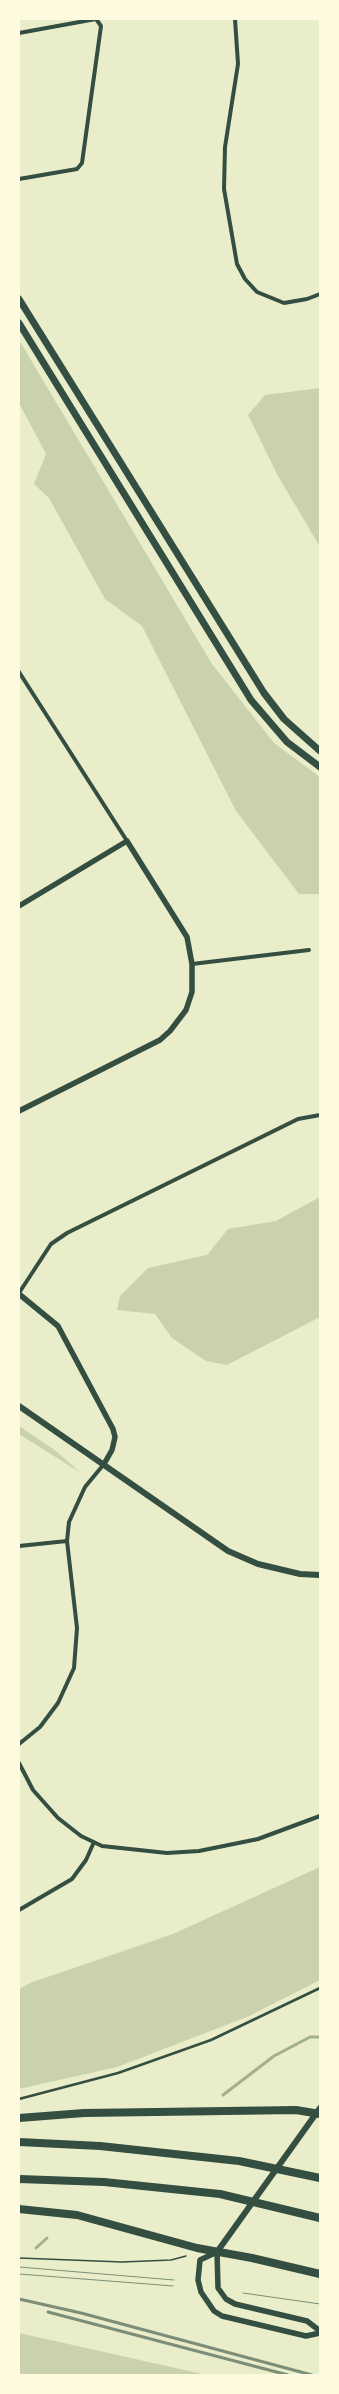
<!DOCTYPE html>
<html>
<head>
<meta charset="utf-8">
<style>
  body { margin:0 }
  #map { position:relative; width:339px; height:2394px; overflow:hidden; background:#e9edc9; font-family:Barlow,sans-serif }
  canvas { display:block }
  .frame { position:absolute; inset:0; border:20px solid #fefae0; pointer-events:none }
</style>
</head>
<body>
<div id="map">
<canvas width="339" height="2394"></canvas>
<div class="frame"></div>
</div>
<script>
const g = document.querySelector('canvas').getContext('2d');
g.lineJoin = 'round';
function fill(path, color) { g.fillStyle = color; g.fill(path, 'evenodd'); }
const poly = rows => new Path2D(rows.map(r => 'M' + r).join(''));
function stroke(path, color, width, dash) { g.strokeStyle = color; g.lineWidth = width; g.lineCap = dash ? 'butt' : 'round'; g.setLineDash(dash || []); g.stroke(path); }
fill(poly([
  [19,340,212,664,274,743,320,777,320,894,299,894,236,811,142,626,105,599,49,498,34,484,46,454,19,403],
  [320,388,320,547,278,476,248,415,265,395],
  [320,1197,320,1317,227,1365,206,1361,172,1338,155,1314,117,1310,120,1296,148,1268,207,1255,228,1229,276,1221],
  [19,1426,56,1451,81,1473,19,1434],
  [320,1867,320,1980,247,2017,117,2067,19,2089,19,1989,30,1983,173,1934],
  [19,2333,207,2375,19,2375]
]), '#cad2ad');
stroke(poly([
  [223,2095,274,2056,310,2037,320,2037],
  [36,2248,47,2238]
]), '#a3b18a', 3);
stroke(poly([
  [19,2258,122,2262,171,2260,186,2256]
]), '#344e41', 1.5);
stroke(poly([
  [19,2099,118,2073,211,2040,320,1988]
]), '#344e41', 2.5);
stroke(poly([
  [235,19,238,64,225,147,224,189,237,264,245,279,257,292,284,303,307,299,320,294],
  [19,33,96,19,101,26,82,163,77,169,19,179],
  [19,672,127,841],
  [192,964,309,950],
  [19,1293,51,1244,67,1233,298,1119,320,1115],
  [19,1546,67,1541],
  [19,1744,40,1727,58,1703,74,1668,77,1628,67,1541,69,1522,85,1487,104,1464],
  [19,1763,33,1790,58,1818,81,1836,102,1846,167,1853,199,1851,258,1839,320,1816],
  [19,1910,72,1879,86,1860,94,1842]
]), '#344e41', 4);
stroke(poly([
  [19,906,127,841,187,937,192,964,192,992,186,1010,170,1031,160,1040,19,1111],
  [19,1294,58,1326,113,1429,115,1437,112,1450,104,1464],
  [320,2331,307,2321,235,2304,226,2299,218,2288,217,2252,200,2260,198,2280,201,2292,214,2311,222,2316,306,2336,320,2333]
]), '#344e41', 5.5);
stroke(poly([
  [19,1406,228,1551,258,1564,300,1574,320,1575],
  [217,2252,320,2108]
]), '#344e41', 6);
stroke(poly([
  [19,299,264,693,284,719,320,751],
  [19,323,251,700,287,742,320,767]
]), '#344e41', 7);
stroke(poly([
  [19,2118,84,2113,296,2110,320,2114],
  [19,2142,100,2146,239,2161,320,2178],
  [19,2179,104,2182,220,2194,320,2218],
  [19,2209,77,2215,197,2248,252,2258,320,2274]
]), '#344e41', 8);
stroke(poly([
  [19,2267,174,2280],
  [19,2274,173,2286],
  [243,2293,320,2304]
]), '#7c8e77', 1);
stroke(poly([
  [19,2299,81,2313,312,2375],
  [48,2312,288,2375]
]), '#7c8e77', 3);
</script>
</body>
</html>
